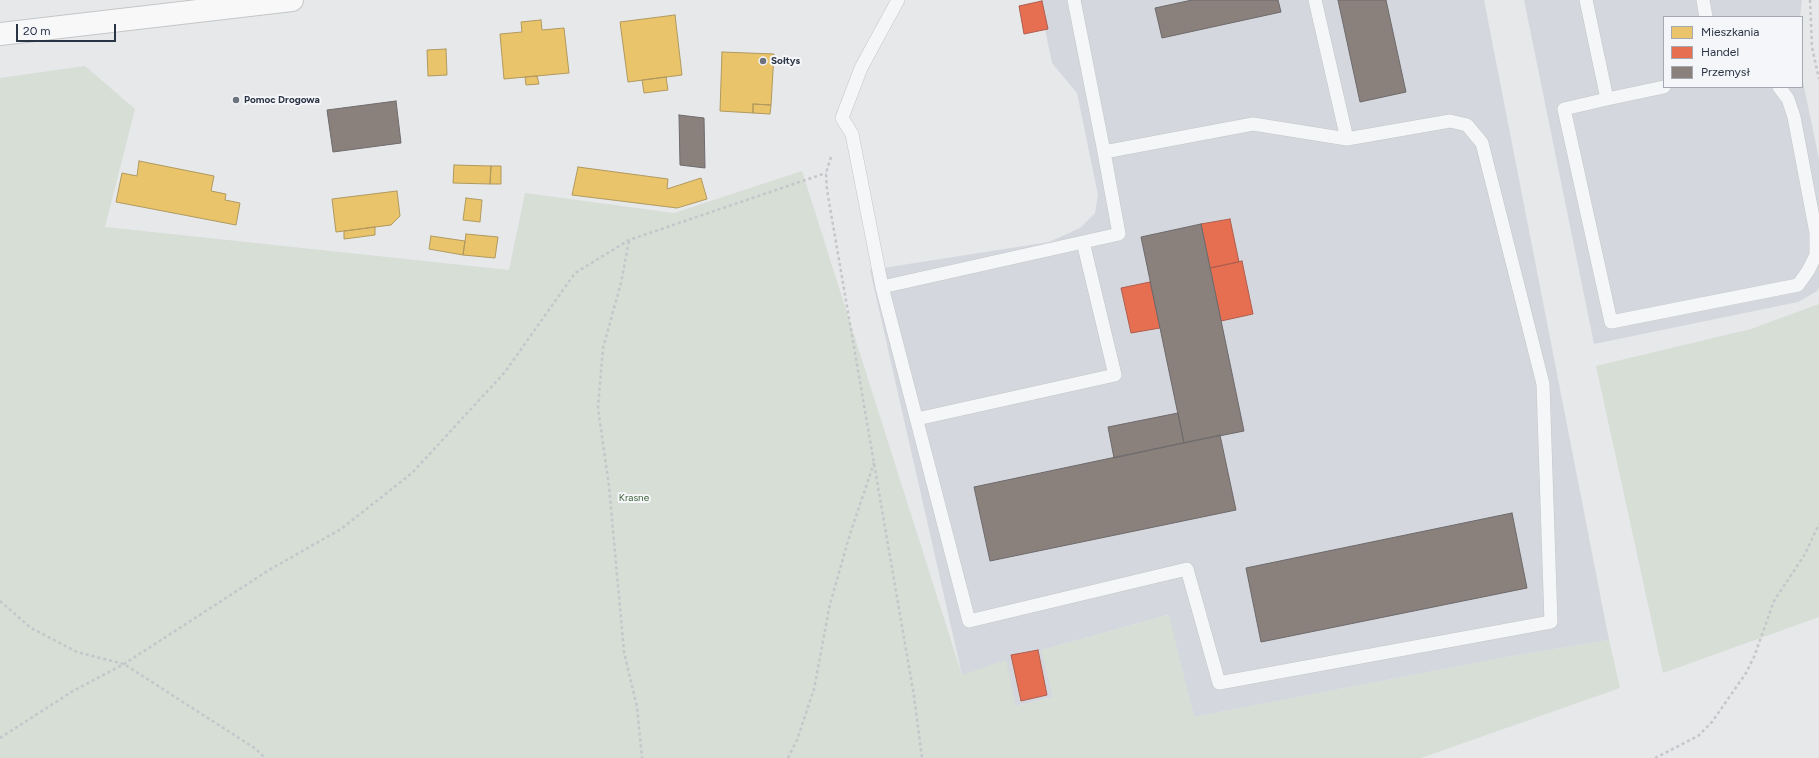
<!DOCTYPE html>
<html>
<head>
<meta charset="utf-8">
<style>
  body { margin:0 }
  #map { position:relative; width:1819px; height:758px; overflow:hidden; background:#e6e8ea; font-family:Figtree,sans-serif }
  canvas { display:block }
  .legend { position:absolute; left:1663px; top:16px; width:140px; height:72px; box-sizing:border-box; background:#f4f6f9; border:1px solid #a4a8b1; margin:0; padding:5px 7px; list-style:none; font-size:12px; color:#2b3445 }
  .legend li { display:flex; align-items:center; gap:8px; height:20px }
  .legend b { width:20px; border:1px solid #a4a8b1 }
  .scale { position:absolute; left:16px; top:24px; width:100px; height:18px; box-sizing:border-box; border:2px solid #2b3445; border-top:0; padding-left:5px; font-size:12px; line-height:14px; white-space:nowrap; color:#2b3445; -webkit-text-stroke:3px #f4f6f9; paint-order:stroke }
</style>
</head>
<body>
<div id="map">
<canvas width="1819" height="758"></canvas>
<ul class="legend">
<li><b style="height:11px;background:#e9c46a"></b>Mieszkania</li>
<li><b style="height:11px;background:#e76f51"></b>Handel</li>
<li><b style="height:11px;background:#8a817c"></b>Przemysł</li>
</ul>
<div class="scale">20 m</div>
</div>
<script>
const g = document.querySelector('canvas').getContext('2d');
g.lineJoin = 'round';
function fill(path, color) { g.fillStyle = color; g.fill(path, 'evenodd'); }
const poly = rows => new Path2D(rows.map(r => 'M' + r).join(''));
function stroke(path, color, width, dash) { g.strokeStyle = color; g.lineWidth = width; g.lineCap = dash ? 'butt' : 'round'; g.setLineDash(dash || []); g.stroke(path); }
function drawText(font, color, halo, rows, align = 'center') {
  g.font = font + ' Figtree,sans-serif'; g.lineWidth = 4; g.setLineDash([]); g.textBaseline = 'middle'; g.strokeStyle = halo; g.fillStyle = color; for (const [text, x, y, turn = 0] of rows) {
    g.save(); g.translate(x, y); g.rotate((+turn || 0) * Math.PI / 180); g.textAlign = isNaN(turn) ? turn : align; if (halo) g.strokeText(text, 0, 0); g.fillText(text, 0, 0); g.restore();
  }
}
fill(poly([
  [1039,0,1484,0,1609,640,1502,658,1194,717,1168,615,1042,650,1053,697,1016,706,962,675,870,270,1049,242,1080,228,1095,213,1098,195,1077,93,1052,63],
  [1524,0,1802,0,1800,17,1664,17,1664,87,1802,87,1802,77,1819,159,1819,288,1817,291,1798,302,1594,344]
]), '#d4d7dd');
fill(poly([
  [85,66,135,109,105,227,509,270,525,193,674,213,802,171,962,675,1006,660,1016,706,1053,697,1041,650,1169,615,1194,717,1502,658,1609,640,1620,688,1421,758,0,758,0,78],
  [1819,304,1819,617,1663,673,1596,366,1751,329]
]), '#d6ded6');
const homes = poly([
  [675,15,682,75,628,82,620,22,675,15],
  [541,20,542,30,564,28,569,73,504,79,500,34,522,32,521,22,541,20],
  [446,49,447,75,428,76,427,50,446,49],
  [722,52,774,54,771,105,753,104,753,113,720,111,722,52],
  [537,76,539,84,526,85,525,77,537,76],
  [666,77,668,90,644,93,642,80,666,77],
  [753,104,771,105,770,114,753,113,753,104],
  [139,161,214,176,211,191,226,194,225,200,240,203,236,225,116,202,122,173,137,176,139,161],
  [454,165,491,166,490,184,453,183,454,165],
  [491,166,501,166,501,184,490,184,491,166],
  [578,167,668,179,667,189,701,178,707,199,677,208,572,195,578,167],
  [397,191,400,216,391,225,336,232,332,199,397,191],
  [466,198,482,200,480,222,463,220,466,198],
  [375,227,375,235,344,239,344,231,375,227],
  [466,234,498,237,495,258,463,255,466,234],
  [431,236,465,241,463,255,429,249,431,236]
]);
fill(homes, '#e9c46a');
stroke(homes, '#b0995f', 1);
const shops = poly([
  [1042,1,1048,29,1024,34,1019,6,1042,1],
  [1230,219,1239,262,1210,268,1201,224,1230,219],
  [1242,261,1253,314,1221,321,1210,268,1242,261],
  [1150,282,1160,328,1131,333,1121,288,1150,282],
  [1038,650,1047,695,1021,701,1011,655,1038,650]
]);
fill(shops, '#e76f51');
stroke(shops, '#af5d4d', 1);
const industry = poly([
  [1192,0,1278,0,1281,12,1162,38,1155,8,1192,0],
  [1338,0,1386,0,1406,92,1360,102,1338,0],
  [396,101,401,143,333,152,327,110,396,101],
  [679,115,704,118,705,168,680,165,679,115],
  [1201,224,1244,431,1184,443,1141,237,1201,224],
  [1178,413,1184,443,1114,458,1108,427,1178,413],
  [1220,435,1236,510,990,561,974,487,1220,435],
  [1512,513,1527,588,1261,642,1246,568,1512,513]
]);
fill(industry, '#8a817c');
stroke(industry, '#6e6a6c', 1);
const lane = poly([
  [898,0,861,68,842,118,852,134,882,287,1119,234,1104,152,1074,0],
  [1315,0,1347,139],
  [1586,0,1607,99,1664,87],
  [1703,0,1706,17],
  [1607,99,1564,109,1611,322,1798,285,1808,271,1816,255,1816,233,1794,117,1788,99,1779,87],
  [882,287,969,621,1187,569,1219,683,1551,622,1543,384,1482,143,1467,125,1450,121,1347,139,1253,124,1104,152],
  [917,419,1115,375,1083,242]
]);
const secondary = poly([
  [0,34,292,0]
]);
stroke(lane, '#c4c6c8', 14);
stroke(secondary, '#c4c6c8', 24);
stroke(poly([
  [1810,0,1812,47,1819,79],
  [831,157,826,173,827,190,914,696,922,758],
  [629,241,621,283,603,348,598,408,609,486,624,652,637,707,642,758],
  [0,601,31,628,77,652,124,664,256,749,265,758],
  [0,738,73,691,124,664,269,570,341,529,412,473,505,372,575,273,629,240,826,173],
  [788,758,797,740,814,689,830,604,850,534,874,463],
  [1655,758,1698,736,1712,722,1746,673,1754,657,1774,601,1805,554,1819,524]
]), '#c5c6ca', 2.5, [3, 3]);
stroke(lane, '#f5f6f7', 13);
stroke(secondary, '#f8f8f8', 22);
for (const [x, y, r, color] of [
  [763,61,4,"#6c737f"],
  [236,100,4,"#6c737f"]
]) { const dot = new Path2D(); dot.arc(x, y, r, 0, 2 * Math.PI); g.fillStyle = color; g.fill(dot); stroke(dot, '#f4f6f9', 1.5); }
drawText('bold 10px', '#2b3445', '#f4f6f9', [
  ["Sołtys",771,61],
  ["Pomoc Drogowa",244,100]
], 'left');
drawText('10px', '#3f6138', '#f4f6f9', [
  ["Krasne",634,498]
]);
</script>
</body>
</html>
